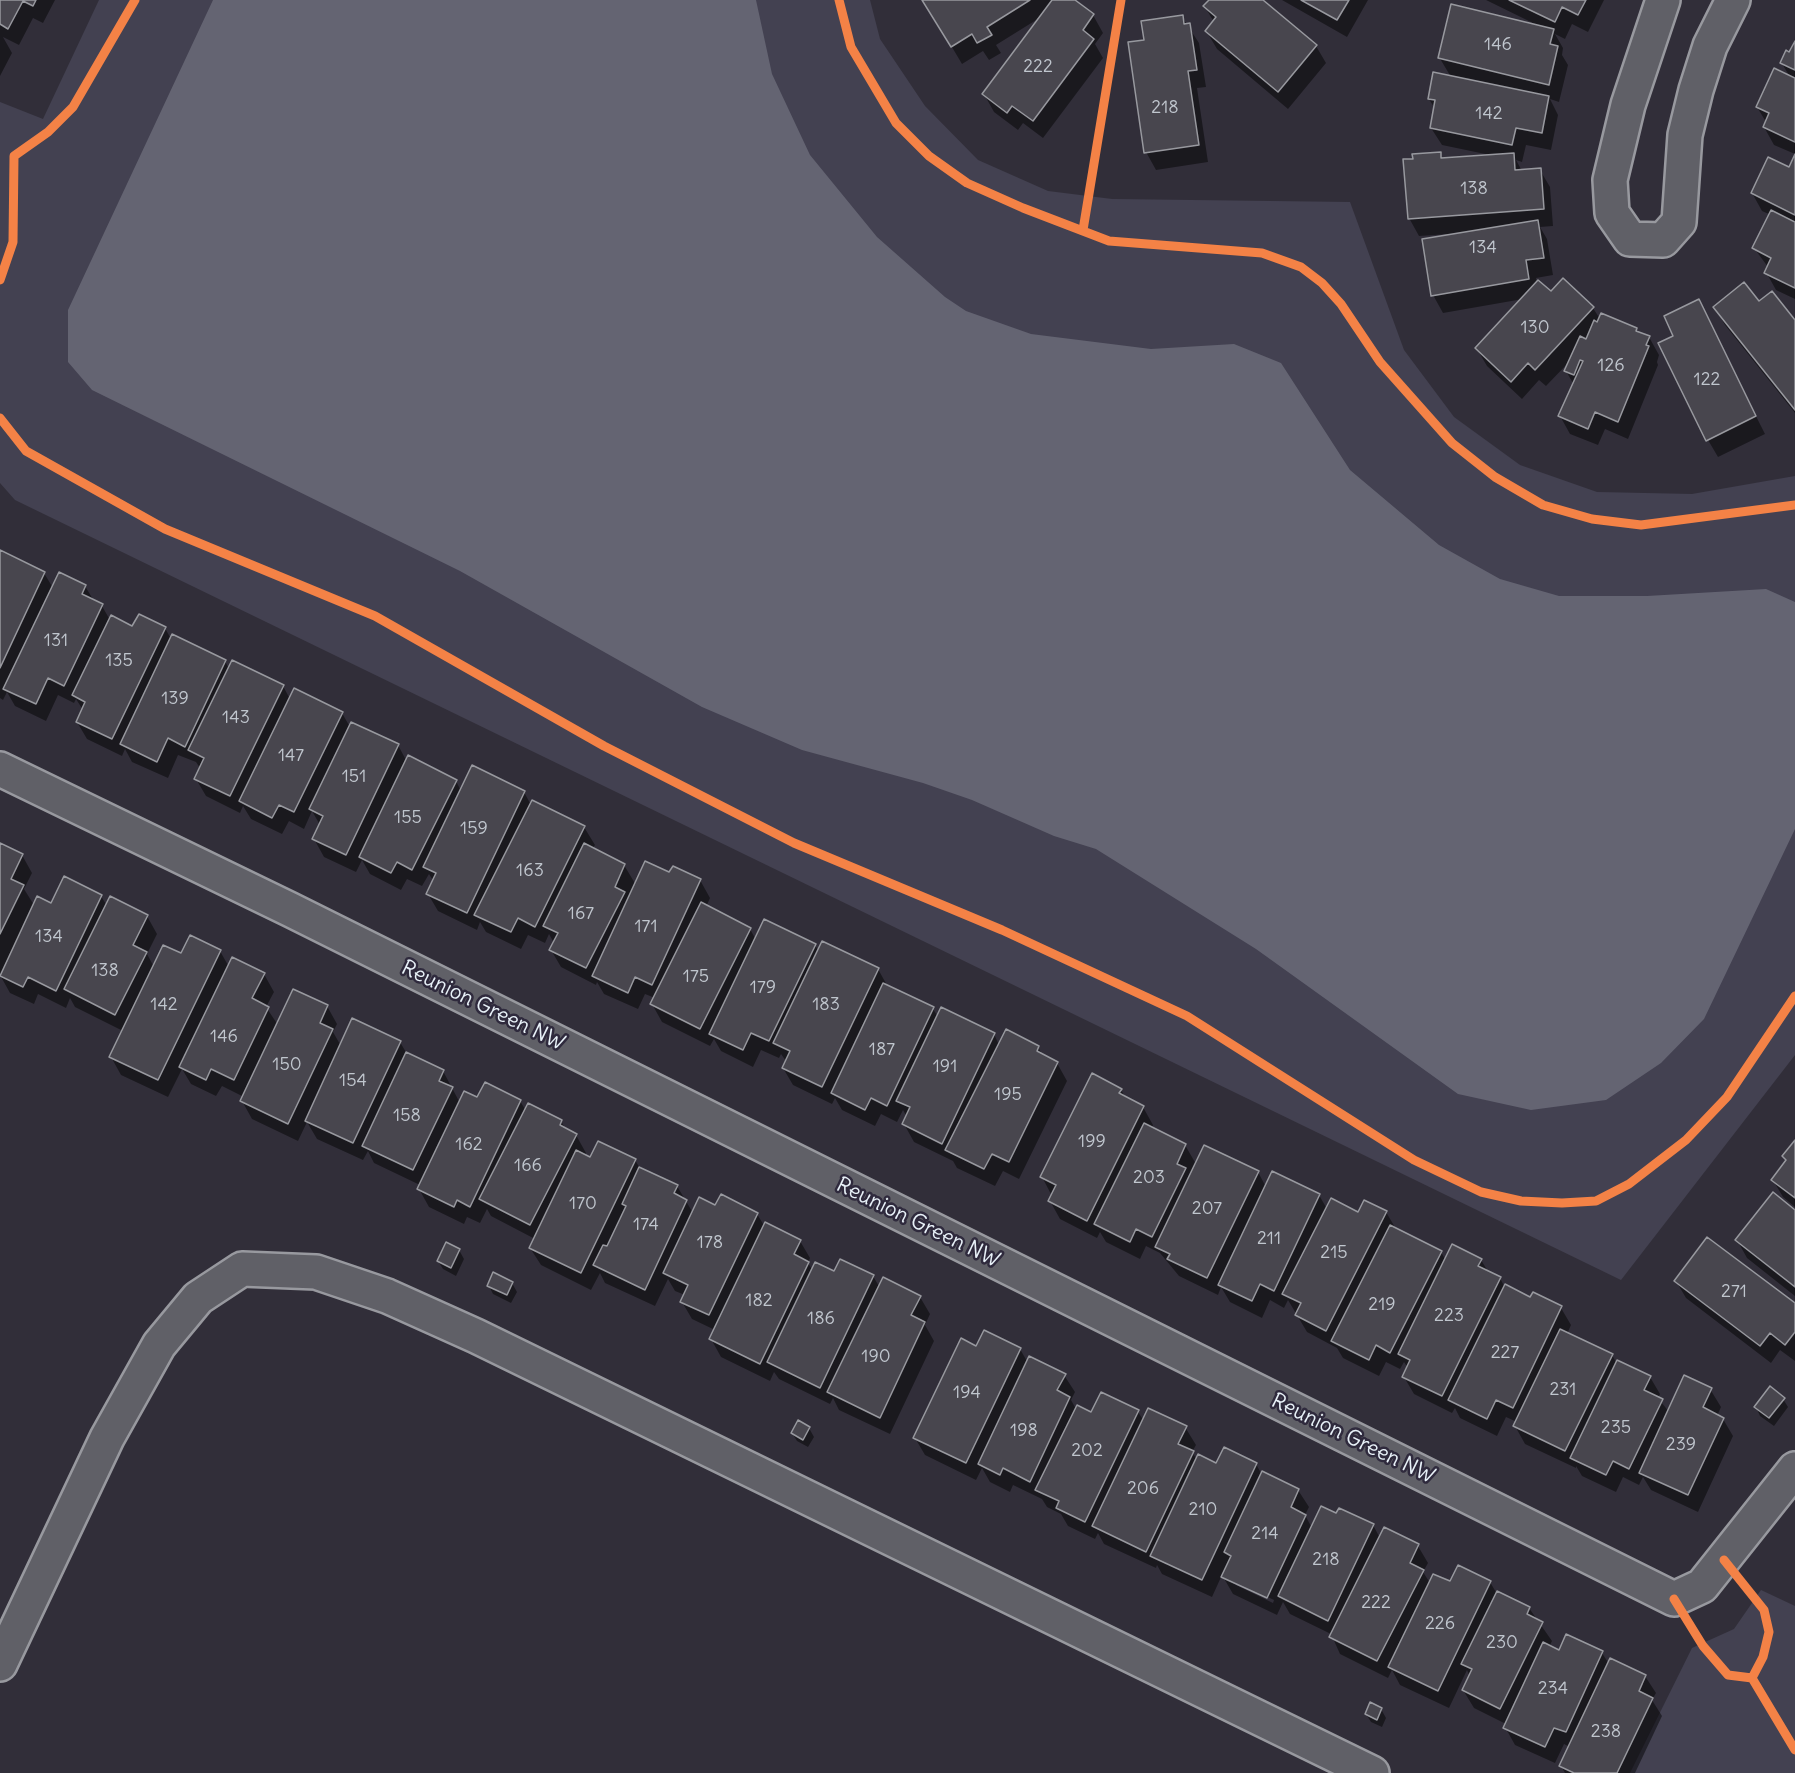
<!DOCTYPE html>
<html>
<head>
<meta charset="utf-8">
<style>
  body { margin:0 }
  canvas { display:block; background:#312e39 }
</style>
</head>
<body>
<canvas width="1795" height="1773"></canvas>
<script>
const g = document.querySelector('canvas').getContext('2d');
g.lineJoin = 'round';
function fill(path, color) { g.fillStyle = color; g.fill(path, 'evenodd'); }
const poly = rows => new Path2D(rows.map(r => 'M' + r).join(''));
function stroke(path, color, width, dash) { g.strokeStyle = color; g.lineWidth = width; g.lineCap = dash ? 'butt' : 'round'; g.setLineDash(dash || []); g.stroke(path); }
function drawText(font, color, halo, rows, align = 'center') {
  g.font = font + ' Delius,sans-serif'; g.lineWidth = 5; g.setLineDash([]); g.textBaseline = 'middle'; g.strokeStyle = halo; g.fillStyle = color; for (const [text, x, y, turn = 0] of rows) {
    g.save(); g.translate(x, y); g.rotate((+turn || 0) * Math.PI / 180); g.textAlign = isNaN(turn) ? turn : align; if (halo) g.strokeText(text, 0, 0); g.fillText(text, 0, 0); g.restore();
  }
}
fill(poly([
  [99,0,870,0,880,39,925,106,978,160,1048,191,1112,199,1350,202,1404,350,1454,417,1520,465,1597,492,1692,494,1795,476,1795,1055,1621,1280,15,500,0,483,0,102,43,119],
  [1761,1590,1795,1606,1795,1773,1630,1773,1692,1648,1734,1629]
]), '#434151');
fill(poly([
  [213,0,756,0,772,74,810,155,877,237,945,297,966,311,1031,334,1151,349,1234,344,1281,363,1350,470,1439,545,1500,579,1559,596,1647,596,1766,589,1795,602,1795,829,1704,1019,1661,1063,1606,1100,1531,1110,1458,1094,1256,949,1096,849,1054,836,972,800,923,783,802,750,702,707,460,571,92,390,68,362,68,310]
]), '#646472');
fill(poly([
  [0,0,55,0,43,23,33,18,19,45,3,37,12,53,0,76],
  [924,0,1073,0,1093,15,1103,33,1095,44,1103,58,1043,138,1023,123,1018,130,994,112,984,94,1041,17,996,45,1001,53,989,60,983,51,962,64],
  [1211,0,1260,0,1316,46,1326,63,1288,109,1217,49,1207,32,1214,22,1205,7],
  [1282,0,1368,0,1347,37],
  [1486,0,1604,0,1588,32,1572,24,1565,39,1555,34,1563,48,1562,55,1568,65,1559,102,1550,99,1558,115,1551,150,1526,145,1522,162,1516,160,1522,171,1540,170,1550,187,1553,226,1540,227,1547,239,1553,275,1536,278,1537,284,1551,293,1593,308,1600,319,1636,329,1639,333,1649,337,1659,355,1657,362,1658,365,1628,439,1605,429,1598,445,1570,434,1560,416,1574,385,1566,371,1570,361,1546,386,1539,380,1522,399,1487,366,1477,349,1523,299,1443,313,1433,295,1449,234,1419,236,1409,218,1440,154,1443,160,1490,155,1442,145,1431,128,1435,109,1429,99,1451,77,1439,57,1537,25],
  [1182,17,1199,43,1206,87,1197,88,1208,162,1156,170,1146,152,1146,41],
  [1795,44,1795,154,1774,145,1764,127,1766,122,1757,107,1790,77,1781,62],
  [1795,157,1795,299,1776,290,1766,272,1768,267,1754,248,1771,215,1762,211,1752,193,1789,169],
  [1698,301,1765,434,1718,457,1708,440,1675,336],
  [1759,303,1795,323,1795,413,1725,325,1715,308],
  [0,552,44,573,53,588,85,586,94,601,102,606,110,620,133,628,165,628,171,639,225,661,229,669,283,686,290,699,342,713,350,727,398,745,407,762,456,781,461,791,524,792,531,805,533,802,584,827,595,845,592,849,624,865,636,885,670,874,700,880,710,898,706,907,750,929,756,940,815,945,819,952,878,969,888,987,933,1009,938,1017,994,1034,999,1045,1038,1047,1043,1056,1057,1063,1067,1081,1019,1179,1003,1171,995,1186,957,1168,953,1161,914,1142,904,1124,907,1117,903,1110,897,1122,881,1114,875,1126,842,1110,835,1098,832,1104,793,1085,783,1068,786,1061,781,1054,779,1058,761,1050,753,1067,721,1051,714,1039,710,1046,662,1022,652,1004,655,998,645,994,638,1009,604,994,597,982,596,985,561,967,551,950,554,943,549,934,545,943,528,935,521,949,486,932,480,922,477,930,438,911,428,894,434,882,429,874,422,886,407,879,401,890,370,874,362,860,356,872,324,857,314,839,320,825,312,811,304,829,289,821,282,834,251,819,243,806,240,813,206,796,196,779,200,768,196,762,178,755,168,778,132,762,125,749,122,756,87,739,77,722,83,710,76,699,74,703,58,695,46,721,15,706,7,692,3,700,0,698],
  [0,844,22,855,32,873,24,889,34,905,52,905,101,896,107,906,147,916,157,934,147,954,154,967,181,955,220,951,229,967,264,974,274,992,266,1007,278,1025,327,1006,337,1024,333,1032,341,1046,400,1042,407,1054,443,1071,460,1103,478,1099,520,1101,526,1111,561,1121,566,1130,576,1135,586,1153,585,1156,591,1159,599,1143,635,1160,641,1170,677,1186,693,1213,716,1207,757,1214,765,1227,800,1241,810,1258,808,1263,813,1271,873,1276,880,1288,920,1297,930,1314,925,1325,934,1341,890,1434,839,1410,833,1398,830,1404,779,1379,774,1372,770,1381,721,1357,711,1339,715,1330,692,1319,682,1302,685,1295,675,1291,668,1279,655,1306,605,1283,600,1273,591,1290,541,1265,530,1248,535,1239,491,1216,487,1209,480,1223,467,1217,464,1224,429,1207,419,1189,420,1185,374,1163,368,1151,363,1160,317,1139,307,1122,298,1141,252,1119,242,1101,244,1097,222,1086,216,1096,191,1084,182,1069,168,1097,121,1075,111,1057,123,1031,75,1007,70,998,66,1008,38,994,34,1004,10,993,0,975],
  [1121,1090,1126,1098,1143,1107,1153,1125,1152,1128,1185,1145,1196,1164,1258,1172,1266,1187,1319,1195,1327,1209,1358,1214,1386,1212,1396,1229,1441,1252,1446,1261,1481,1260,1489,1273,1500,1278,1504,1286,1531,1299,1533,1294,1561,1308,1571,1325,1567,1334,1612,1355,1617,1364,1650,1377,1660,1394,1658,1398,1669,1412,1710,1389,1721,1407,1717,1416,1723,1419,1733,1436,1698,1512,1651,1490,1643,1477,1639,1485,1623,1477,1616,1492,1582,1476,1576,1466,1576,1468,1525,1444,1515,1426,1517,1422,1506,1417,1497,1436,1460,1418,1455,1408,1452,1413,1414,1394,1404,1377,1408,1368,1404,1362,1400,1369,1386,1362,1379,1376,1343,1358,1337,1348,1307,1332,1288,1300,1284,1308,1270,1300,1262,1318,1230,1302,1221,1287,1218,1295,1179,1276,1160,1253,1146,1246,1140,1259,1106,1242,1100,1232,1097,1238,1060,1219,1050,1201,1052,1196,1042,1177],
  [1795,1143,1795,1207,1783,1197,1773,1180,1787,1162],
  [1795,1212,1795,1296,1747,1258,1737,1240],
  [459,1250,464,1259,456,1276,443,1269,438,1261],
  [1676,1281,1795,1305,1795,1361,1780,1350,1771,1363,1686,1298],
  [512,1283,517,1292,511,1303,493,1294,489,1286],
  [977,1348,1020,1349,1028,1363,1064,1375,1075,1392,1071,1400,1076,1409,1092,1414,1102,1394,1138,1412,1144,1421,1185,1427,1196,1445,1192,1452,1197,1460,1217,1465,1256,1464,1262,1475,1298,1490,1309,1507,1305,1515,1312,1528,1373,1525,1380,1538,1418,1546,1428,1563,1423,1572,1430,1583,1490,1582,1497,1594,1529,1608,1552,1641,1549,1647,1560,1652,1567,1636,1602,1653,1609,1664,1645,1676,1656,1693,1652,1700,1662,1716,1635,1773,1565,1773,1561,1766,1570,1747,1564,1744,1555,1763,1515,1745,1505,1727,1506,1724,1474,1708,1463,1690,1470,1677,1467,1670,1449,1708,1400,1685,1392,1670,1388,1678,1340,1654,1331,1634,1290,1614,1283,1602,1277,1615,1233,1594,1222,1575,1212,1597,1162,1574,1157,1565,1156,1568,1104,1544,1098,1533,1095,1539,1068,1526,1061,1514,1047,1507,1042,1499,1013,1485,1010,1492,990,1482,982,1468,976,1480,925,1455,915,1438],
  [1236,1582,1274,1600,1273,1603,1236,1585],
  [1640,1684,1643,1684,1637,1698],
  [1783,1399,1788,1407,1774,1426,1760,1416,1756,1407],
  [809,1428,814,1437,808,1447,797,1441,792,1433],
  [1381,1709,1386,1718,1382,1727,1371,1722,1366,1714]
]), '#0007');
const building = poly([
  [0,0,36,0,33,6,23,1,8,29,0,24,0,0],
  [922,0,1030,0,987,27,992,35,977,43,972,34,951,47,922,0],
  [1052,0,1075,0,1094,14,1083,30,1094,39,1033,121,1012,106,1007,113,982,94,1052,0],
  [1209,0,1263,0,1317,45,1278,92,1205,31,1216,17,1203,6,1209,0],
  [1301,0,1349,0,1337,20,1301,0],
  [1509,0,1586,0,1578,15,1562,7,1555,22,1509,0],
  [1451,4,1554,29,1550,44,1558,46,1549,85,1438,58,1451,4],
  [1183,15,1184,24,1190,23,1197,70,1188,71,1199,145,1144,153,1128,42,1144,40,1141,21,1183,15],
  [1795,41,1795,70,1780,63,1786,50,1789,52,1795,41],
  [1774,68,1795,78,1795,142,1763,127,1769,113,1756,107,1774,68],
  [1433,72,1549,96,1542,133,1516,128,1512,145,1430,128,1435,100,1428,99,1433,72],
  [1441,152,1441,158,1514,153,1515,170,1541,168,1544,209,1408,219,1403,159,1413,159,1412,154,1441,152],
  [1795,154,1795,215,1751,193,1768,157,1789,167,1795,154],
  [1771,210,1795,222,1795,288,1764,273,1771,258,1752,248,1771,210],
  [1538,220,1544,258,1526,260,1529,279,1431,296,1422,239,1538,220],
  [1563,278,1594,307,1535,370,1528,363,1511,382,1475,348,1538,280,1551,291,1563,278],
  [1744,282,1759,301,1772,291,1795,320,1795,410,1713,307,1744,282],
  [1699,299,1756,416,1706,441,1658,343,1673,336,1664,316,1699,299],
  [1601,313,1637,328,1636,331,1650,336,1646,345,1649,346,1618,422,1595,412,1588,429,1558,416,1583,361,1580,360,1574,375,1564,371,1580,336,1586,339,1594,320,1597,322,1601,313],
  [0,550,45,572,0,668,0,550],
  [59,572,86,585,82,594,103,604,64,686,48,678,36,704,3,689,59,572],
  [139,614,166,627,112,739,76,722,85,702,72,695,111,615,132,626,139,614],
  [172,634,226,660,185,747,168,738,157,762,120,744,172,634],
  [232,660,284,685,230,796,194,779,204,758,188,750,232,660],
  [294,688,343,712,294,812,279,805,272,818,239,801,294,688],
  [351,722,399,744,346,855,312,839,323,816,309,809,351,722],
  [408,755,457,780,412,870,397,862,391,873,359,857,408,755],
  [472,765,525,791,467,913,426,894,436,873,423,867,472,765],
  [532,800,585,826,535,927,518,918,511,932,474,915,532,800],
  [0,843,23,854,11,879,24,885,0,934,0,843],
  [584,843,625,864,615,887,625,892,586,968,549,950,558,933,543,926,584,843],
  [645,861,669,872,673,866,701,879,652,985,635,977,628,993,592,976,645,861],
  [64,876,102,895,56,991,28,977,23,987,0,976,37,896,51,903,64,876],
  [110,896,148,915,133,945,147,952,115,1015,64,989,110,896],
  [701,902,751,928,700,1029,650,1004,701,902],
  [764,919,816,944,769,1041,751,1033,743,1050,709,1034,764,919],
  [190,935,221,950,158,1080,109,1057,163,945,181,953,190,935],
  [822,941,879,968,822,1087,782,1068,790,1051,773,1043,822,941],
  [232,957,265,973,252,998,269,1007,234,1080,211,1069,206,1080,179,1067,232,957],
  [883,983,934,1007,887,1106,871,1098,865,1110,831,1093,883,983],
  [293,989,328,1005,320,1023,333,1029,288,1124,240,1101,293,989],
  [941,1007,995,1033,942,1144,902,1124,910,1107,896,1101,941,1007],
  [352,1018,401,1041,353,1143,305,1121,352,1018],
  [1006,1029,1039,1046,1037,1051,1058,1062,1009,1162,992,1154,984,1169,945,1150,1006,1029],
  [406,1052,444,1070,439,1081,453,1087,413,1170,362,1146,406,1052],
  [1092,1073,1122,1089,1119,1093,1144,1106,1087,1221,1048,1201,1056,1185,1040,1177,1092,1073],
  [485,1082,521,1100,470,1207,457,1200,454,1207,417,1189,464,1091,477,1097,485,1082],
  [528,1103,562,1120,560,1125,577,1134,530,1225,479,1199,528,1103],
  [1144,1123,1186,1144,1177,1164,1186,1168,1152,1237,1136,1229,1130,1242,1094,1224,1144,1123],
  [1795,1140,1795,1198,1771,1180,1786,1160,1782,1156,1795,1140],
  [598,1141,636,1159,581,1273,529,1248,576,1150,590,1157,598,1141],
  [1204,1145,1259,1171,1207,1278,1167,1259,1170,1254,1155,1247,1204,1145],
  [639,1167,678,1185,674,1193,687,1200,645,1290,593,1265,603,1245,607,1246,626,1206,622,1204,639,1167],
  [1272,1171,1320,1194,1274,1291,1260,1284,1252,1301,1218,1285,1272,1171],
  [1773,1192,1795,1210,1795,1287,1735,1240,1773,1192],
  [721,1194,758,1213,709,1315,680,1302,688,1285,663,1273,699,1197,715,1205,721,1194],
  [1331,1198,1358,1212,1364,1200,1387,1211,1326,1331,1295,1315,1301,1303,1282,1294,1331,1198],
  [765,1222,801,1240,794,1254,809,1262,760,1364,709,1339,765,1222],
  [1390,1225,1442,1251,1390,1353,1376,1345,1369,1360,1331,1341,1390,1225],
  [1707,1237,1795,1303,1795,1332,1785,1345,1770,1333,1760,1346,1674,1281,1707,1237],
  [446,1242,460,1249,451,1268,437,1261,446,1242],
  [1452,1244,1482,1259,1478,1266,1501,1277,1442,1396,1402,1377,1410,1360,1398,1354,1452,1244],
  [840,1259,874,1275,820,1388,767,1362,815,1262,834,1271,840,1259],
  [493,1272,513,1282,507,1295,487,1286,493,1272],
  [883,1277,921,1296,911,1315,925,1322,880,1418,827,1392,883,1277],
  [1505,1284,1530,1297,1533,1292,1562,1306,1513,1408,1496,1400,1487,1419,1448,1400,1505,1284],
  [1560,1329,1613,1354,1565,1451,1513,1426,1560,1329],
  [984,1330,1021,1348,966,1463,913,1438,961,1338,976,1346,984,1330],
  [1029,1356,1066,1374,1057,1390,1070,1397,1030,1482,1003,1468,1000,1475,978,1464,1029,1356],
  [1617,1360,1651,1376,1644,1390,1663,1399,1629,1469,1613,1461,1606,1475,1570,1458,1617,1360],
  [1684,1375,1712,1388,1703,1407,1724,1418,1688,1495,1639,1473,1684,1375],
  [1770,1386,1785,1398,1769,1418,1754,1407,1770,1386],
  [1101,1392,1139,1410,1085,1522,1056,1508,1059,1501,1035,1490,1077,1405,1091,1412,1101,1392],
  [1148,1408,1187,1426,1178,1444,1194,1451,1146,1552,1092,1526,1148,1408],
  [798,1420,810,1427,803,1440,791,1433,798,1420],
  [1224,1447,1257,1463,1202,1580,1150,1556,1198,1454,1216,1463,1224,1447],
  [1262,1471,1299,1489,1291,1507,1306,1515,1267,1598,1221,1577,1231,1556,1224,1552,1262,1471],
  [1321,1506,1336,1513,1339,1508,1374,1524,1328,1621,1278,1596,1321,1506],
  [1384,1527,1419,1544,1410,1563,1424,1570,1377,1661,1329,1637,1384,1527],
  [1458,1565,1491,1581,1438,1691,1388,1667,1433,1574,1450,1581,1458,1565],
  [1497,1591,1530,1607,1527,1614,1543,1622,1500,1709,1462,1690,1472,1669,1461,1664,1497,1591],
  [1566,1634,1603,1651,1566,1732,1554,1728,1545,1747,1503,1728,1543,1642,1559,1650,1566,1634],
  [1610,1658,1646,1675,1639,1691,1653,1698,1617,1773,1574,1773,1559,1766,1610,1658],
  [1370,1702,1382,1708,1377,1720,1365,1714,1370,1702]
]);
fill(building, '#48464e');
stroke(building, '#98999f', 1.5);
const minor = poly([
  [1663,0,1628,105,1610,180,1612,213,1630,239,1663,240,1679,222,1685,135,1696,90,1710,46,1733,0],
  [0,769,289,909,1674,1599,1702,1586,1795,1469],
  [0,1664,107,1438,159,1345,198,1298,242,1269,316,1272,387,1296,476,1336,1372,1773]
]);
stroke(minor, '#98999f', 38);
stroke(minor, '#606067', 33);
stroke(poly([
  [839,0,851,47,896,123,929,156,967,183,1023,208,1109,241,1262,253,1301,267,1322,283,1341,304,1380,362,1452,443,1495,477,1543,505,1592,519,1641,525,1795,505],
  [1083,230,1121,0],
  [0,280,13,242,14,156,48,132,73,107,135,0],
  [0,418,26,451,165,529,375,616,604,746,794,843,1002,930,1187,1016,1414,1160,1481,1192,1521,1201,1562,1203,1596,1201,1629,1184,1686,1140,1727,1097,1795,996],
  [1724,1560,1764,1610,1769,1632,1763,1657,1752,1678],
  [1674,1599,1703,1646,1728,1675,1752,1678,1795,1750]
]), '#f48246', 9);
drawText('18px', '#c0c6ce', null, [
  ["146",1498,45],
  ["222",1038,67],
  ["218",1165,108],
  ["142",1489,114],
  ["138",1474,189],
  ["134",1483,248],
  ["130",1535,328],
  ["126",1611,366],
  ["122",1707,380],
  ["131",56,641],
  ["135",119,661],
  ["139",175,699],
  ["143",236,718],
  ["147",291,756],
  ["151",354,777],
  ["155",408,818],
  ["159",474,829],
  ["163",530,871],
  ["167",581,914],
  ["171",646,927],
  ["134",49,937],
  ["138",105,971],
  ["175",696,977],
  ["179",763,988],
  ["142",164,1005],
  ["183",826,1005],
  ["146",224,1037],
  ["187",882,1050],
  ["150",287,1065],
  ["191",945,1067],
  ["154",353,1081],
  ["195",1008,1095],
  ["158",407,1116],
  ["199",1092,1142],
  ["162",469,1145],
  ["166",528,1166],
  ["203",1149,1178],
  ["170",583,1204],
  ["207",1207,1209],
  ["174",646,1225],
  ["211",1269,1239],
  ["178",710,1243],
  ["215",1334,1253],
  ["271",1734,1292],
  ["182",759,1301],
  ["219",1382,1305],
  ["223",1449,1316],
  ["186",821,1319],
  ["227",1505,1353],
  ["190",876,1357],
  ["231",1563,1390],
  ["194",967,1393],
  ["235",1616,1428],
  ["198",1024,1431],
  ["239",1681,1445],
  ["202",1087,1451],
  ["206",1143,1489],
  ["210",1203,1510],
  ["214",1265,1534],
  ["218",1326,1560],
  ["222",1376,1603],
  ["226",1440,1624],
  ["230",1502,1643],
  ["234",1553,1689],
  ["238",1606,1732]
]);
drawText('21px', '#e8f1f8', '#2f2a3d', [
  ["Reunion Green NW",483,1006,26],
  ["Reunion Green NW",918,1223,26],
  ["Reunion Green NW",1353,1439,26]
]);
</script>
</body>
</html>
